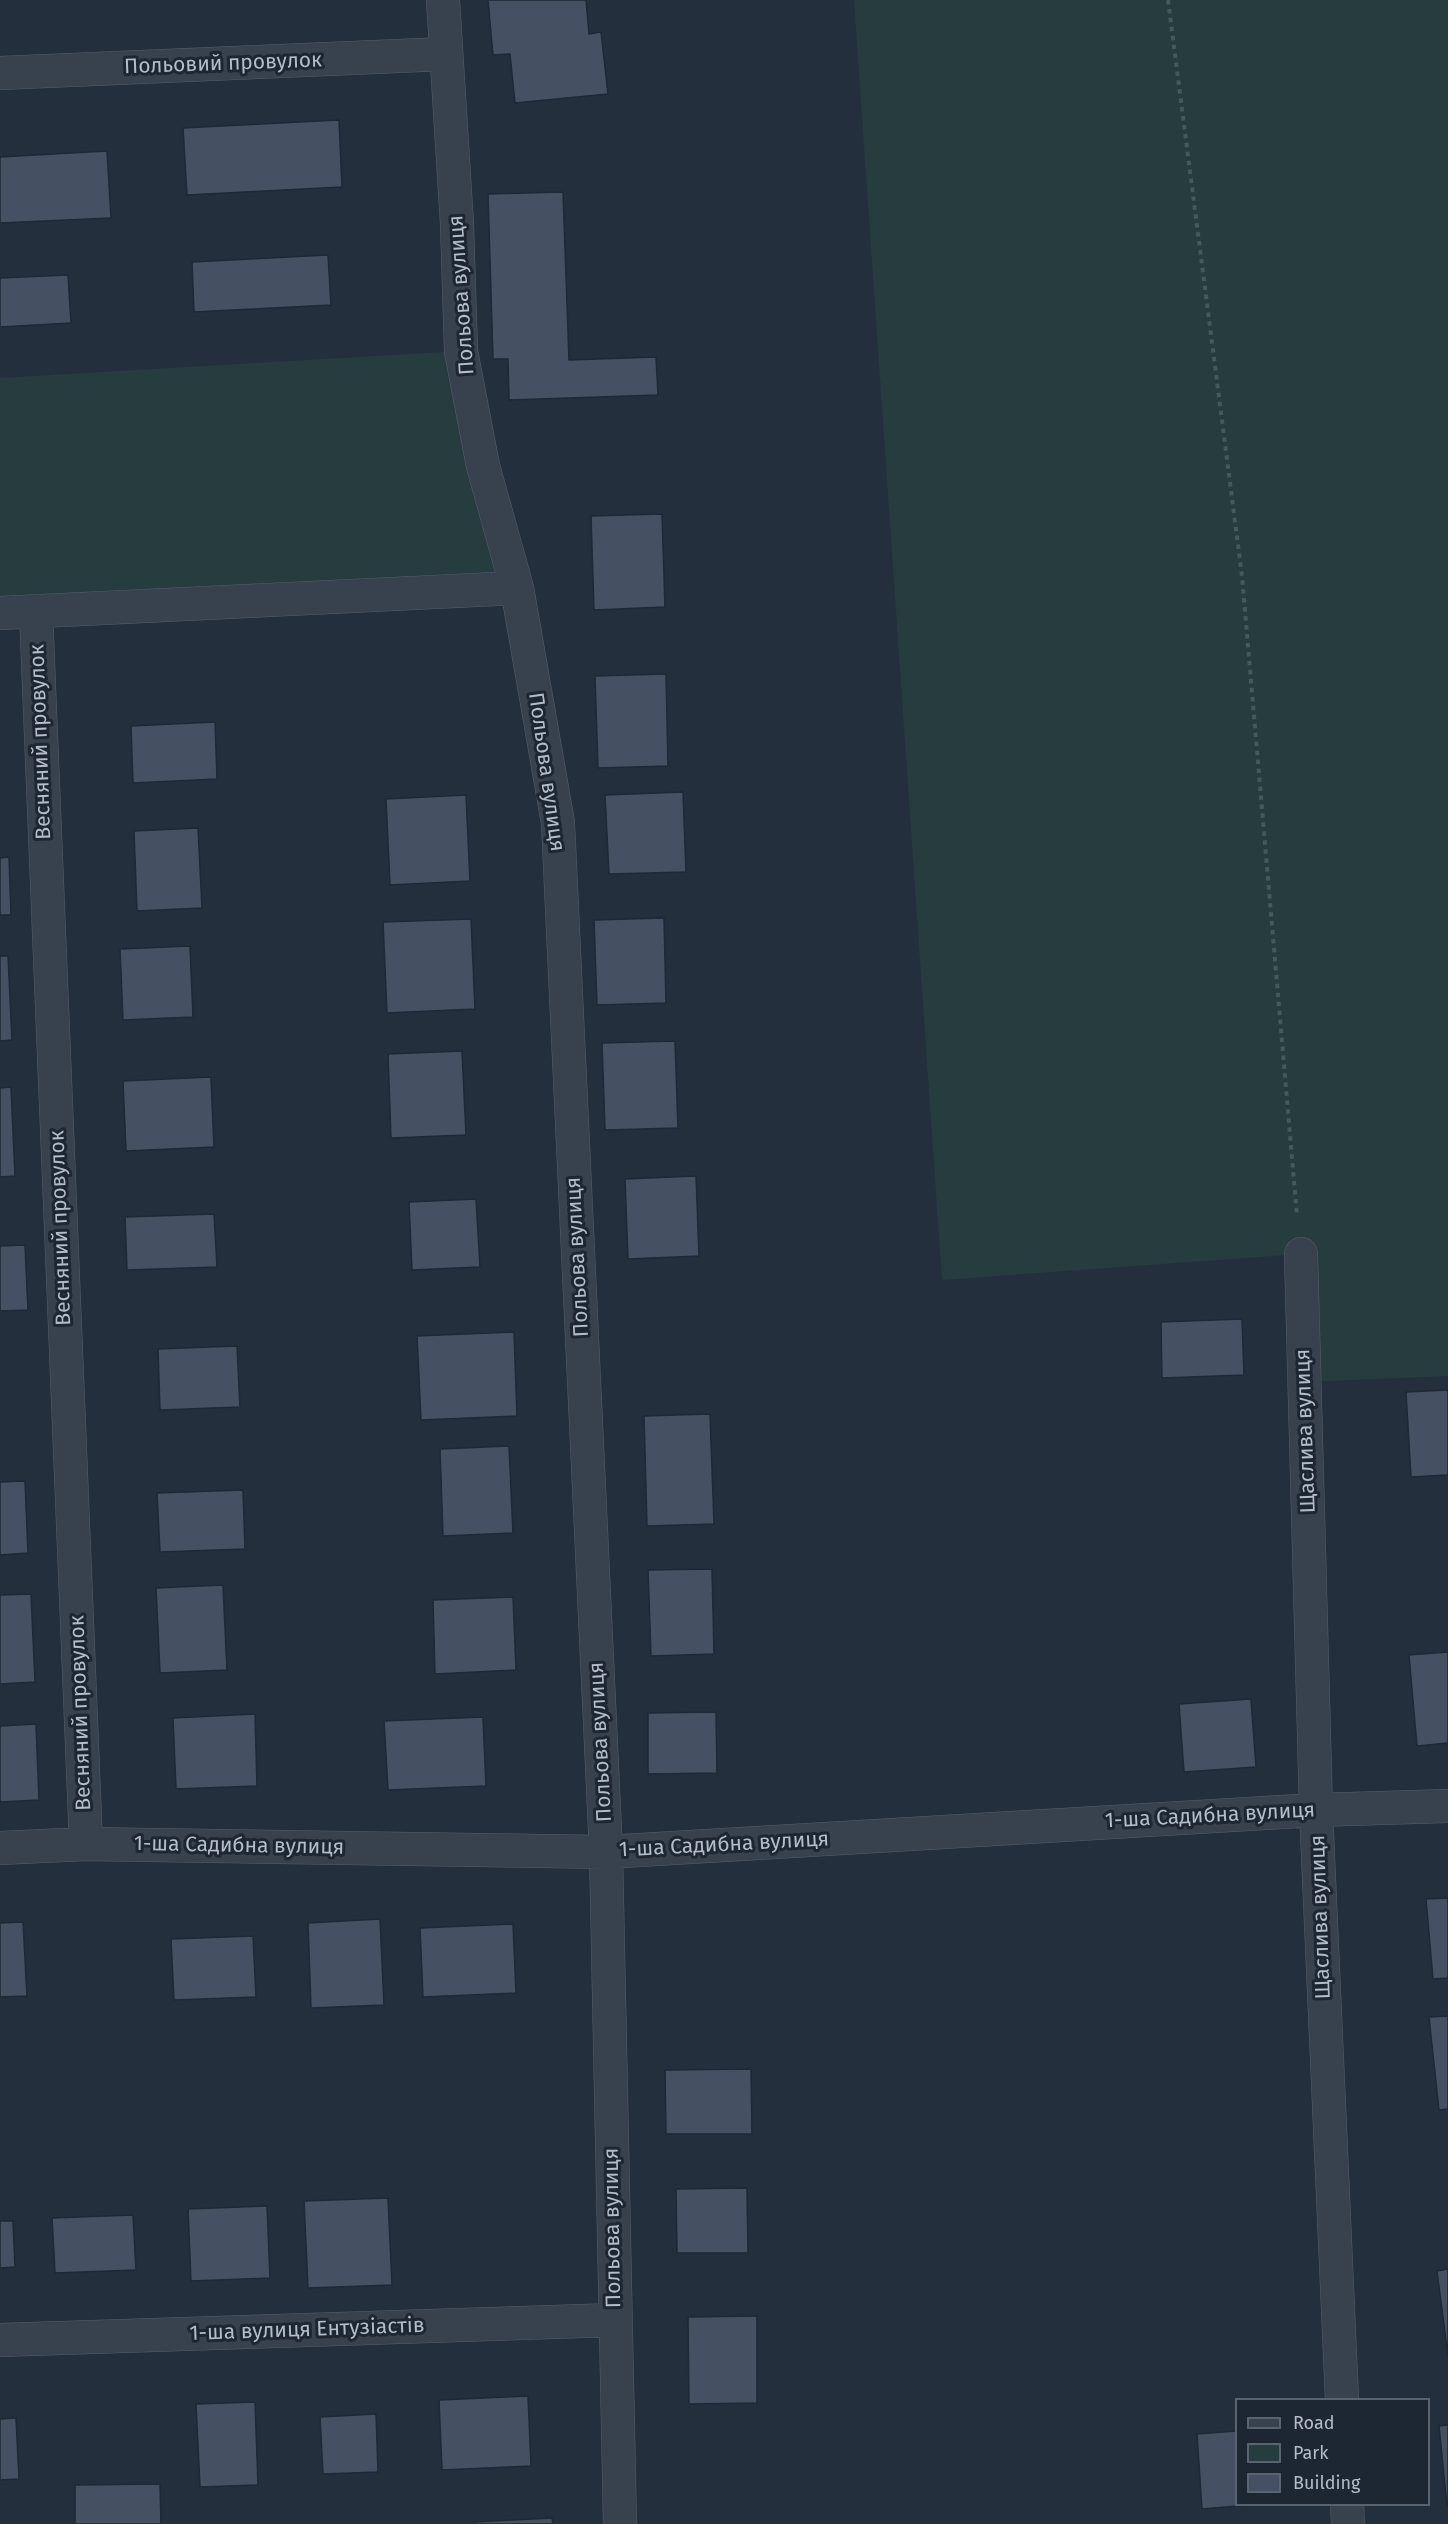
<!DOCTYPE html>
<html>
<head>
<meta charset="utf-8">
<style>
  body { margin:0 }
  #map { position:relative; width:1448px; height:2524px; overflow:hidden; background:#242f3e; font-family:"Fira Sans",sans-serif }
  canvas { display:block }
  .legend { position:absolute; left:1235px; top:2398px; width:195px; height:108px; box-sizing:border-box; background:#1d2633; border:2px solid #59626f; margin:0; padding:8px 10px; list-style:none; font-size:18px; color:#b4bcc9 }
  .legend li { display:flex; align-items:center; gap:12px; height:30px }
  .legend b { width:30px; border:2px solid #59626f }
</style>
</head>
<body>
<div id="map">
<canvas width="1448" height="2524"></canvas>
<ul class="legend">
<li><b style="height:8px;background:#38414e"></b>Road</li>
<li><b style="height:16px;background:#263c3f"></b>Park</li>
<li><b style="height:16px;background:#455162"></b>Building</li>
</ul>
</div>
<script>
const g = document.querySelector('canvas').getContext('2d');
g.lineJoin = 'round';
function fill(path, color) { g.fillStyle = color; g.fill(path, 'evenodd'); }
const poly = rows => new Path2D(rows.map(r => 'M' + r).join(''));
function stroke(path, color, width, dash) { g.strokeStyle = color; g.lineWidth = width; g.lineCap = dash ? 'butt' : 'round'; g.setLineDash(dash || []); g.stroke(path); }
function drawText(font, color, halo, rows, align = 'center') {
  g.font = font + ' "Fira Sans",sans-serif'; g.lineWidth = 6; g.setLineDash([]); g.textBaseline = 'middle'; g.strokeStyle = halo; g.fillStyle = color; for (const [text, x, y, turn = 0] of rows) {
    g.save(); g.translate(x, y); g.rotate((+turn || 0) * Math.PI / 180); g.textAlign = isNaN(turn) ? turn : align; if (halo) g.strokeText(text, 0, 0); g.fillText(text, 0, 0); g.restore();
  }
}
fill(poly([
  [854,0,1448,0,1448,1376,1304,1382,1300,1254,942,1280],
  [461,351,517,588,0,613,0,378]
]), '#263c3f');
const building = poly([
  [488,0,586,0,589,34,601,32,608,94,515,103,510,54,493,55,488,0],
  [339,120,342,187,187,195,183,128,339,120],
  [107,151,111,218,0,223,0,157,107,151],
  [563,192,569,360,656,357,658,395,509,400,508,359,493,359,488,194,563,192],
  [328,255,331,305,194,312,192,262,328,255],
  [68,275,71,323,0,327,0,278,68,275],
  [662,514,665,607,594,610,591,516,662,514],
  [666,674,668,766,598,768,595,676,666,674],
  [215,722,217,779,133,783,131,726,215,722],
  [683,792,686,872,609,874,605,795,683,792],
  [466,795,470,881,390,885,386,799,466,795],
  [198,828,202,908,137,911,134,831,198,828],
  [9,857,11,915,0,915,0,858,9,857],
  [664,918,666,1003,597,1005,594,920,664,918],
  [471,919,475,1009,387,1013,383,922,471,919],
  [190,946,193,1017,123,1020,120,949,190,946],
  [0,956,8,956,12,1040,0,1041,0,956],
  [675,1041,678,1128,605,1130,602,1043,675,1041],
  [462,1051,466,1135,391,1138,388,1054,462,1051],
  [211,1077,214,1147,126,1151,123,1081,211,1077],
  [11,1087,15,1176,0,1177,0,1088,11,1087],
  [696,1176,699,1256,628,1259,625,1179,696,1176],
  [476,1199,480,1267,412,1270,409,1202,476,1199],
  [214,1214,217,1267,127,1270,125,1217,214,1214],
  [25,1245,28,1310,0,1311,0,1246,25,1245],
  [1242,1319,1244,1375,1162,1378,1161,1322,1242,1319],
  [514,1332,517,1416,421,1420,417,1336,514,1332],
  [237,1346,240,1407,160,1410,158,1349,237,1346],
  [1448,1390,1448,1475,1411,1477,1406,1392,1448,1390],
  [710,1414,714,1524,647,1526,644,1416,710,1414],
  [509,1446,513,1533,443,1536,440,1449,509,1446],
  [25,1481,28,1553,0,1555,0,1482,25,1481],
  [243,1490,245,1549,160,1552,157,1493,243,1490],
  [712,1569,714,1654,651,1656,648,1570,712,1569],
  [223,1585,227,1670,160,1673,156,1588,223,1585],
  [31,1594,35,1682,0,1684,0,1595,31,1594],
  [513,1597,516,1670,435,1674,433,1600,513,1597],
  [1448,1652,1448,1743,1417,1746,1409,1655,1448,1652],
  [1251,1699,1256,1767,1184,1772,1179,1704,1251,1699],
  [716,1712,717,1773,648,1774,648,1713,716,1712],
  [255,1714,257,1786,176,1789,173,1718,255,1714],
  [483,1717,486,1786,388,1790,384,1721,483,1717],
  [36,1724,39,1800,0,1802,0,1726,36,1724],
  [1448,1898,1448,1978,1433,1979,1426,1899,1448,1898],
  [380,1919,384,2005,311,2008,308,1923,380,1919],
  [23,1922,27,1996,0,1997,0,1923,23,1922],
  [513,1924,516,1993,423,1997,420,1928,513,1924],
  [253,1936,256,1997,174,2000,171,1939,253,1936],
  [1448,2016,1448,2109,1439,2110,1429,2017,1448,2016],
  [751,2069,752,2134,666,2134,665,2070,751,2069],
  [747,2188,748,2253,677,2253,676,2189,747,2188],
  [388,2198,392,2285,308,2288,304,2201,388,2198],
  [267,2206,270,2278,191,2281,188,2209,267,2206],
  [133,2215,136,2270,55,2273,52,2218,133,2215],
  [0,2221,13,2221,15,2267,0,2268,0,2221],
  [1448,2269,1448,2356,1437,2271,1448,2269],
  [757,2316,757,2403,689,2404,688,2317,757,2316],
  [528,2396,531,2466,442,2470,439,2400,528,2396],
  [255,2402,258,2485,200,2487,196,2404,255,2402],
  [376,2414,378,2472,323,2474,320,2417,376,2414],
  [16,2418,19,2479,0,2480,0,2419,16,2418],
  [1448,2425,1448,2506,1447,2506,1439,2426,1448,2425],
  [1236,2431,1236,2504,1262,2504,1202,2509,1197,2434,1236,2431],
  [160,2484,161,2524,75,2524,75,2485,160,2484],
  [552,2518,553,2524,474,2524,474,2522,552,2518]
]);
fill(building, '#455162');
stroke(building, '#1f2835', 1.5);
const street = poly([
  [443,0,457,224,461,351,483,466,517,588,558,823,606,1852,620,2524],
  [0,73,445,54],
  [36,612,86,1844],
  [0,613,517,588],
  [1301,1254,1316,1810,1342,2400],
  [0,1848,86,1844,606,1852,1316,1810,1448,1806],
  [0,2340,614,2320],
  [1347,2504,1348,2524]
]);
stroke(street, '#565f6c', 34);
stroke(poly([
  [1168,0,1242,576,1297,1216]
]), '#44595c', 4, [4.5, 4.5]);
stroke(street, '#38414e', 33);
drawText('21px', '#b4bcc9', '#1d2633', [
  ["Польовий провулок",223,64,-2],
  ["Польова вулиця",462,295,-94],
  ["Весняний провулок",41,742,-92],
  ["Польова вулиця",546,772,82],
  ["Весняний провулок",61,1228,-92],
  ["Польова вулиця",578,1257,-93],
  ["Щаслива вулиця",1306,1431,-92],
  ["Весняний провулок",81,1713,-92],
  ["Польова вулиця",601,1742,-93],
  ["1-ша Садибна вулиця",1210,1816,-3],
  ["1-ша Садибна вулиця",724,1845,-3],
  ["1-ша Садибна вулиця",239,1846,1],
  ["Щаслива вулиця",1321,1917,-92],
  ["Польова вулиця",613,2228,-91],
  ["1-ша вулиця Ентузіастів",307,2330,-2]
]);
</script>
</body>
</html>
